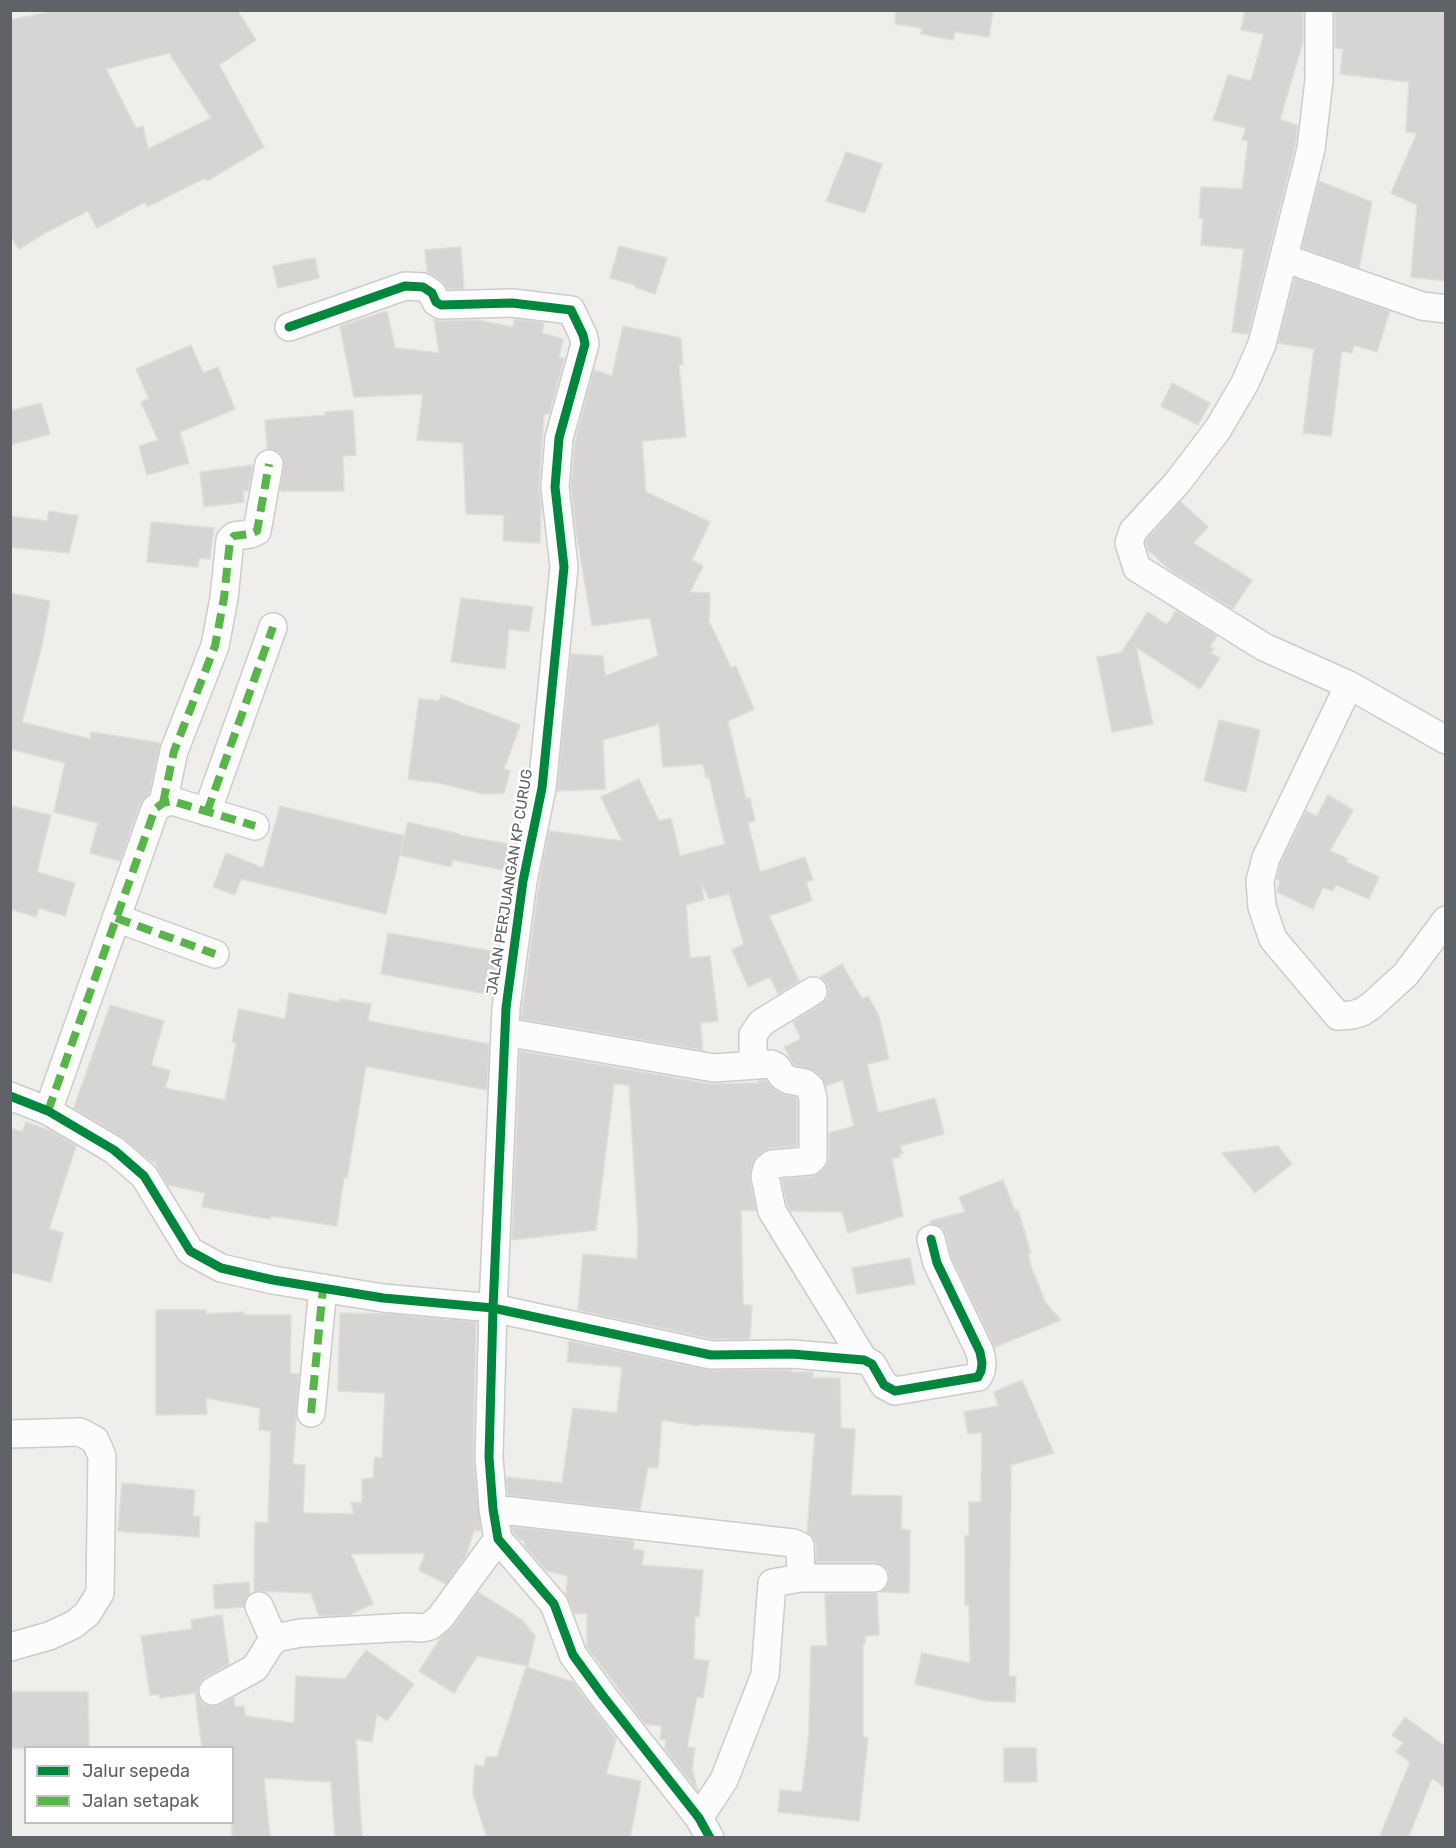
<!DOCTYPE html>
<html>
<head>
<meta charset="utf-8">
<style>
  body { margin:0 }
  #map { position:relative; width:1456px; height:1848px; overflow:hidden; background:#efeeea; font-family:Rubik,sans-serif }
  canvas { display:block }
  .frame { position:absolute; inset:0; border:12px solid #5f6368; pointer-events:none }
  .legend { position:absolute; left:24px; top:1746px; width:210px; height:78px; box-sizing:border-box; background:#fff; border:2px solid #bfc1c3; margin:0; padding:8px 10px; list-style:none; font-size:18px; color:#5f6368 }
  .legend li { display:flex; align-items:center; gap:12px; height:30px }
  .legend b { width:30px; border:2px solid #bfc1c3 }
</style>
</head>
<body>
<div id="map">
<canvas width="1456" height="1848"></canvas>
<div class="frame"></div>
<ul class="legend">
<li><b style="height:8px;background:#00873e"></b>Jalur sepeda</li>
<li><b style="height:8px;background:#58b549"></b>Jalan setapak</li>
</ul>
</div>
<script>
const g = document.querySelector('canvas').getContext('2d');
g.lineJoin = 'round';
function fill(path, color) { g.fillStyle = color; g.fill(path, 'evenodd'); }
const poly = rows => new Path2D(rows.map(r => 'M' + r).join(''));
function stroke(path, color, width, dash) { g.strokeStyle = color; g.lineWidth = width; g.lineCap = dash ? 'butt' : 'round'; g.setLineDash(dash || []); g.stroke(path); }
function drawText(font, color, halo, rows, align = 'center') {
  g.font = font + ' Rubik,sans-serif'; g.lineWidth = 5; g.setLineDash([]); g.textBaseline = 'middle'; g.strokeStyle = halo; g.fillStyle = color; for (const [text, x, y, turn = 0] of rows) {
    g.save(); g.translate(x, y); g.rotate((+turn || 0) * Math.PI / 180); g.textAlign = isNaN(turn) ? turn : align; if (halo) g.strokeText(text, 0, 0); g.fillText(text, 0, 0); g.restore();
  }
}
const building = poly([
  [60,10,237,10,256,40,219,65,264,147,207,181,205,178,147,207,145,202,97,228,88,211,45,233,19,249,10,235,10,20,60,10],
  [169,53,211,118,148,149,143,126,136,128,106,69,169,53],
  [896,10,993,10,989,37,955,32,953,40,921,34,922,28,895,24,896,10],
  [1245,10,1303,10,1303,42,1280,119,1298,126,1295,146,1248,334,1232,332,1244,249,1201,245,1203,218,1199,218,1201,187,1242,189,1248,141,1242,140,1246,128,1213,120,1228,75,1251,81,1264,34,1241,30,1245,10],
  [1335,10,1446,10,1446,281,1411,277,1417,205,1391,193,1417,133,1406,132,1409,82,1340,74,1343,49,1335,48,1335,10],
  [846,152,882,164,865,213,826,201,846,152],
  [1319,181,1372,202,1359,268,1302,248,1319,181],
  [619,246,667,258,655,294,635,287,635,285,610,278,619,246],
  [461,247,464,289,447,289,441,280,427,272,425,250,461,247],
  [315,258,319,278,278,288,273,266,315,258],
  [1295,278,1390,311,1377,352,1354,345,1352,353,1342,351,1331,436,1303,433,1314,349,1278,343,1295,278],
  [387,311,395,348,439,353,434,319,441,321,478,320,513,327,515,319,544,323,542,333,563,339,559,357,564,359,549,414,544,414,539,486,541,504,540,543,503,541,504,515,466,514,463,443,417,440,423,394,354,397,340,326,387,311],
  [623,326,681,338,683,364,679,365,686,437,642,441,646,492,710,522,692,560,703,566,690,592,710,593,709,621,731,668,736,666,754,709,728,721,746,799,750,798,755,821,748,823,760,872,805,857,813,880,806,882,812,901,769,916,799,981,778,994,770,977,748,987,732,950,744,944,729,894,709,899,701,882,704,900,686,905,690,958,710,956,718,1021,700,1023,703,1050,521,1019,539,884,549,831,622,841,601,797,639,779,659,821,671,818,680,856,725,844,709,777,706,778,703,764,663,767,659,724,603,740,605,789,557,791,571,654,603,656,605,676,658,656,650,618,592,626,576,530,571,487,575,441,594,370,612,376,623,326],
  [191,345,203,373,218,367,235,409,180,432,189,463,147,475,139,446,158,440,141,402,149,399,136,369,191,345],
  [1172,383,1210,403,1198,425,1161,406,1172,383],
  [41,403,50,434,10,445,10,411,41,403],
  [353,410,356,455,343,456,344,491,280,491,284,459,279,452,267,449,265,420,326,415,325,412,353,410],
  [253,465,248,491,243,491,244,502,204,507,200,472,253,465],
  [1181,502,1208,527,1193,543,1252,580,1233,609,1169,569,1148,550,1146,543,1147,539,1181,502],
  [49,511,78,516,69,553,10,547,10,516,47,521,49,511],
  [151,522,214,528,210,559,199,558,198,567,147,562,151,522],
  [10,593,50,601,42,645,22,722,90,739,91,732,160,743,149,794,140,804,120,861,90,853,98,823,54,812,65,763,10,749,10,593],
  [461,598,533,607,529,632,509,629,505,669,451,662,461,598],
  [1176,611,1217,636,1210,646,1214,649,1211,653,1220,658,1200,689,1136,647,1153,724,1112,732,1097,657,1121,653,1148,612,1167,625,1176,611],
  [441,695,520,725,504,769,510,771,504,793,484,794,439,783,408,779,419,699,439,701,441,695],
  [1219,720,1260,730,1246,792,1204,781,1219,720],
  [1328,795,1353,810,1330,851,1348,859,1346,862,1379,877,1369,899,1336,885,1333,891,1323,887,1313,909,1277,892,1280,881,1277,879,1281,863,1306,811,1317,816,1328,795],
  [10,806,51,815,37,872,75,883,65,916,39,908,36,917,10,909,10,806],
  [280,806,404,836,386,914,241,879,235,895,213,887,226,853,263,868,280,806],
  [408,822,459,834,458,835,514,845,509,871,453,860,451,867,400,855,408,822],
  [388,933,498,952,492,995,381,974,388,933],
  [842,964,862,999,868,996,879,1016,889,1059,867,1064,878,1113,935,1098,944,1134,900,1146,903,1153,899,1154,900,1157,892,1159,903,1216,848,1233,842,1212,791,1211,787,1205,782,1179,811,1177,821,1172,827,1164,829,1158,829,1133,854,1126,843,1080,826,1086,820,1075,815,1071,794,1065,784,1047,801,1039,793,1022,821,1004,827,998,829,991,827,983,820,977,842,964],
  [289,993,339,1002,340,999,371,1004,368,1021,489,1044,487,1090,366,1066,347,1178,344,1177,337,1226,271,1216,270,1219,202,1207,205,1193,168,1185,156,1166,157,1163,151,1161,122,1137,74,1108,110,1005,164,1021,151,1065,170,1071,165,1088,225,1100,236,1043,232,1042,239,1009,285,1019,289,993],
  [520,1051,711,1084,758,1083,758,1081,766,1080,774,1090,786,1095,797,1097,797,1146,770,1148,757,1156,752,1164,750,1179,756,1211,741,1210,743,1305,752,1305,750,1339,713,1339,578,1310,583,1254,637,1259,638,1229,629,1085,614,1084,596,1230,512,1240,520,1051],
  [26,1122,51,1131,76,1146,49,1229,63,1233,51,1282,10,1272,10,1128,22,1132,26,1122],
  [1278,1146,1292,1164,1255,1193,1222,1153,1278,1146],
  [1003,1180,1015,1211,1018,1210,1031,1253,1028,1254,1031,1266,1045,1302,1061,1320,995,1347,952,1258,946,1235,942,1228,931,1224,930,1221,965,1212,959,1197,1003,1180],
  [910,1258,915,1284,857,1294,852,1268,910,1258],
  [156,1310,206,1310,206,1314,244,1312,244,1315,291,1315,290,1373,299,1374,293,1464,305,1465,303,1513,354,1514,351,1502,362,1503,362,1479,373,1478,375,1457,382,1458,385,1393,338,1391,340,1313,390,1314,476,1322,473,1457,481,1531,474,1530,466,1556,446,1584,419,1570,425,1553,351,1554,373,1604,349,1615,319,1616,311,1593,254,1591,255,1522,268,1523,271,1431,259,1430,260,1408,206,1398,207,1414,156,1415,156,1310],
  [569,1341,708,1370,791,1370,791,1372,813,1372,813,1378,840,1378,841,1428,855,1429,851,1495,902,1496,901,1529,910,1530,909,1593,880,1592,887,1586,890,1579,888,1571,881,1564,874,1562,816,1562,816,1545,813,1538,807,1532,815,1433,699,1424,699,1426,662,1420,658,1468,648,1467,640,1510,508,1495,506,1477,562,1483,573,1408,617,1413,622,1367,567,1362,569,1341],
  [1022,1380,1054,1453,1011,1465,1009,1676,1016,1676,1015,1702,987,1701,915,1684,922,1653,970,1663,969,1605,965,1605,965,1536,969,1536,969,1502,981,1502,982,1432,968,1434,964,1412,998,1406,994,1392,1022,1380],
  [122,1483,195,1490,193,1516,200,1516,199,1537,118,1531,122,1483],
  [512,1527,634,1541,633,1549,644,1551,642,1565,703,1570,699,1617,695,1616,694,1659,709,1661,703,1698,697,1697,687,1747,695,1748,692,1769,698,1791,665,1749,666,1740,660,1739,662,1726,645,1724,587,1647,587,1614,574,1613,566,1593,568,1576,547,1571,524,1545,524,1541,520,1540,513,1532,512,1527],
  [249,1582,250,1594,246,1597,244,1607,215,1609,213,1585,249,1582],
  [478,1592,522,1620,535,1636,528,1666,477,1656,454,1693,419,1671,441,1637,453,1627,478,1592],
  [877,1593,879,1635,865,1636,865,1644,863,1644,863,1737,868,1738,859,1821,778,1812,780,1790,802,1792,809,1733,811,1646,827,1646,825,1594,877,1593],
  [222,1615,229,1664,205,1677,199,1683,197,1690,199,1698,205,1705,213,1707,220,1705,234,1697,235,1707,244,1706,245,1716,294,1723,296,1676,345,1679,366,1650,414,1684,387,1721,377,1714,372,1742,356,1739,362,1838,335,1838,331,1782,264,1778,270,1838,232,1838,232,1748,202,1748,195,1693,160,1698,159,1694,150,1695,141,1636,192,1629,191,1620,222,1615],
  [526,1667,573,1682,616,1739,606,1774,641,1781,630,1838,487,1838,473,1794,475,1765,484,1767,486,1757,497,1757,526,1667],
  [10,1692,88,1692,89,1748,10,1748,10,1692],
  [1405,1717,1446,1747,1446,1789,1432,1778,1408,1838,1379,1838,1410,1762,1396,1752,1403,1743,1392,1735,1405,1717],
  [1004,1748,1036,1748,1037,1782,1004,1782,1004,1748]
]);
fill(building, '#d6d5d3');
stroke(building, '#deddd9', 1.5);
const minor = poly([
  [1319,10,1319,80,1311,149,1262,344,1245,383,1218,429,1177,483,1133,531,1129,543,1137,568,1264,647,1349,685,1446,740],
  [1284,258,1422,306,1446,309],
  [289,327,405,286,423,287,432,293,436,302,441,305,512,303,571,310,583,335,585,344,559,438,555,487,564,567,542,788,523,881,506,1008,493,1308,489,1457,493,1509,498,1539,554,1604,573,1655,603,1696,699,1818,710,1838],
  [1349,685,1266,858,1260,881,1262,907,1273,939,1338,1016,1352,1015,1362,1012,1371,1006,1406,974,1446,920],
  [163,803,174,751,215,646,224,598,230,540,234,536,250,534,257,531,269,464],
  [207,812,273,627],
  [116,918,215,954],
  [505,1032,714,1068,771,1064,777,1067,782,1076,789,1080,805,1083,810,1087,813,1098,813,1158,810,1161,772,1164,767,1168,765,1176,772,1211,864,1360],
  [753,1065,753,1035,761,1023,813,991],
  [10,1096,48,1111,114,1150,144,1176,190,1251,221,1268,273,1280,383,1298,493,1308,711,1355,792,1354,864,1360,872,1364,884,1385,895,1391,978,1377,981,1371,982,1363,980,1352,937,1263,931,1239],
  [48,1111,155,809,163,803,172,801,255,826],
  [311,1413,323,1288],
  [10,1434,80,1432,95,1440,102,1456,100,1593,87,1614,73,1625,49,1636,10,1647],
  [493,1509,793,1543,800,1546,801,1578],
  [259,1606,274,1640],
  [213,1691,255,1668,268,1647,274,1640,280,1637,301,1633,409,1627,421,1628,430,1626,440,1618,498,1539],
  [699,1818,724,1780,765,1675,772,1583,801,1578,874,1578]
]);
stroke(minor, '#cbcccc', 30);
stroke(minor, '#fdfcfc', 27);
stroke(poly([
  [163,803,174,751,215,646,224,598,230,540,234,536,250,534,257,531,269,464],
  [207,812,273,627],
  [116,918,215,954],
  [48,1111,155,809,163,803,172,801,255,826],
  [311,1413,323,1288]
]), '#58b549', 8, [15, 8]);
stroke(poly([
  [289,327,405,286,423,287,432,293,436,302,441,305,512,303,571,310,583,335,585,344,559,438,555,487,564,567,542,788,523,881,506,1008,493,1308,489,1457,493,1509,498,1539,554,1604,573,1655,603,1696,699,1818,710,1838],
  [10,1096,48,1111,114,1150,144,1176,190,1251,221,1268,273,1280,383,1298,493,1308,711,1355,792,1354,864,1360,872,1364,884,1385,895,1391,978,1377,981,1371,982,1363,980,1352,937,1263,931,1239]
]), '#00873e', 9);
drawText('15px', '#5f6368', '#fff', [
  ["JALAN PERJUANGAN KP CURUG",510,882,-81]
]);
</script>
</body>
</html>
